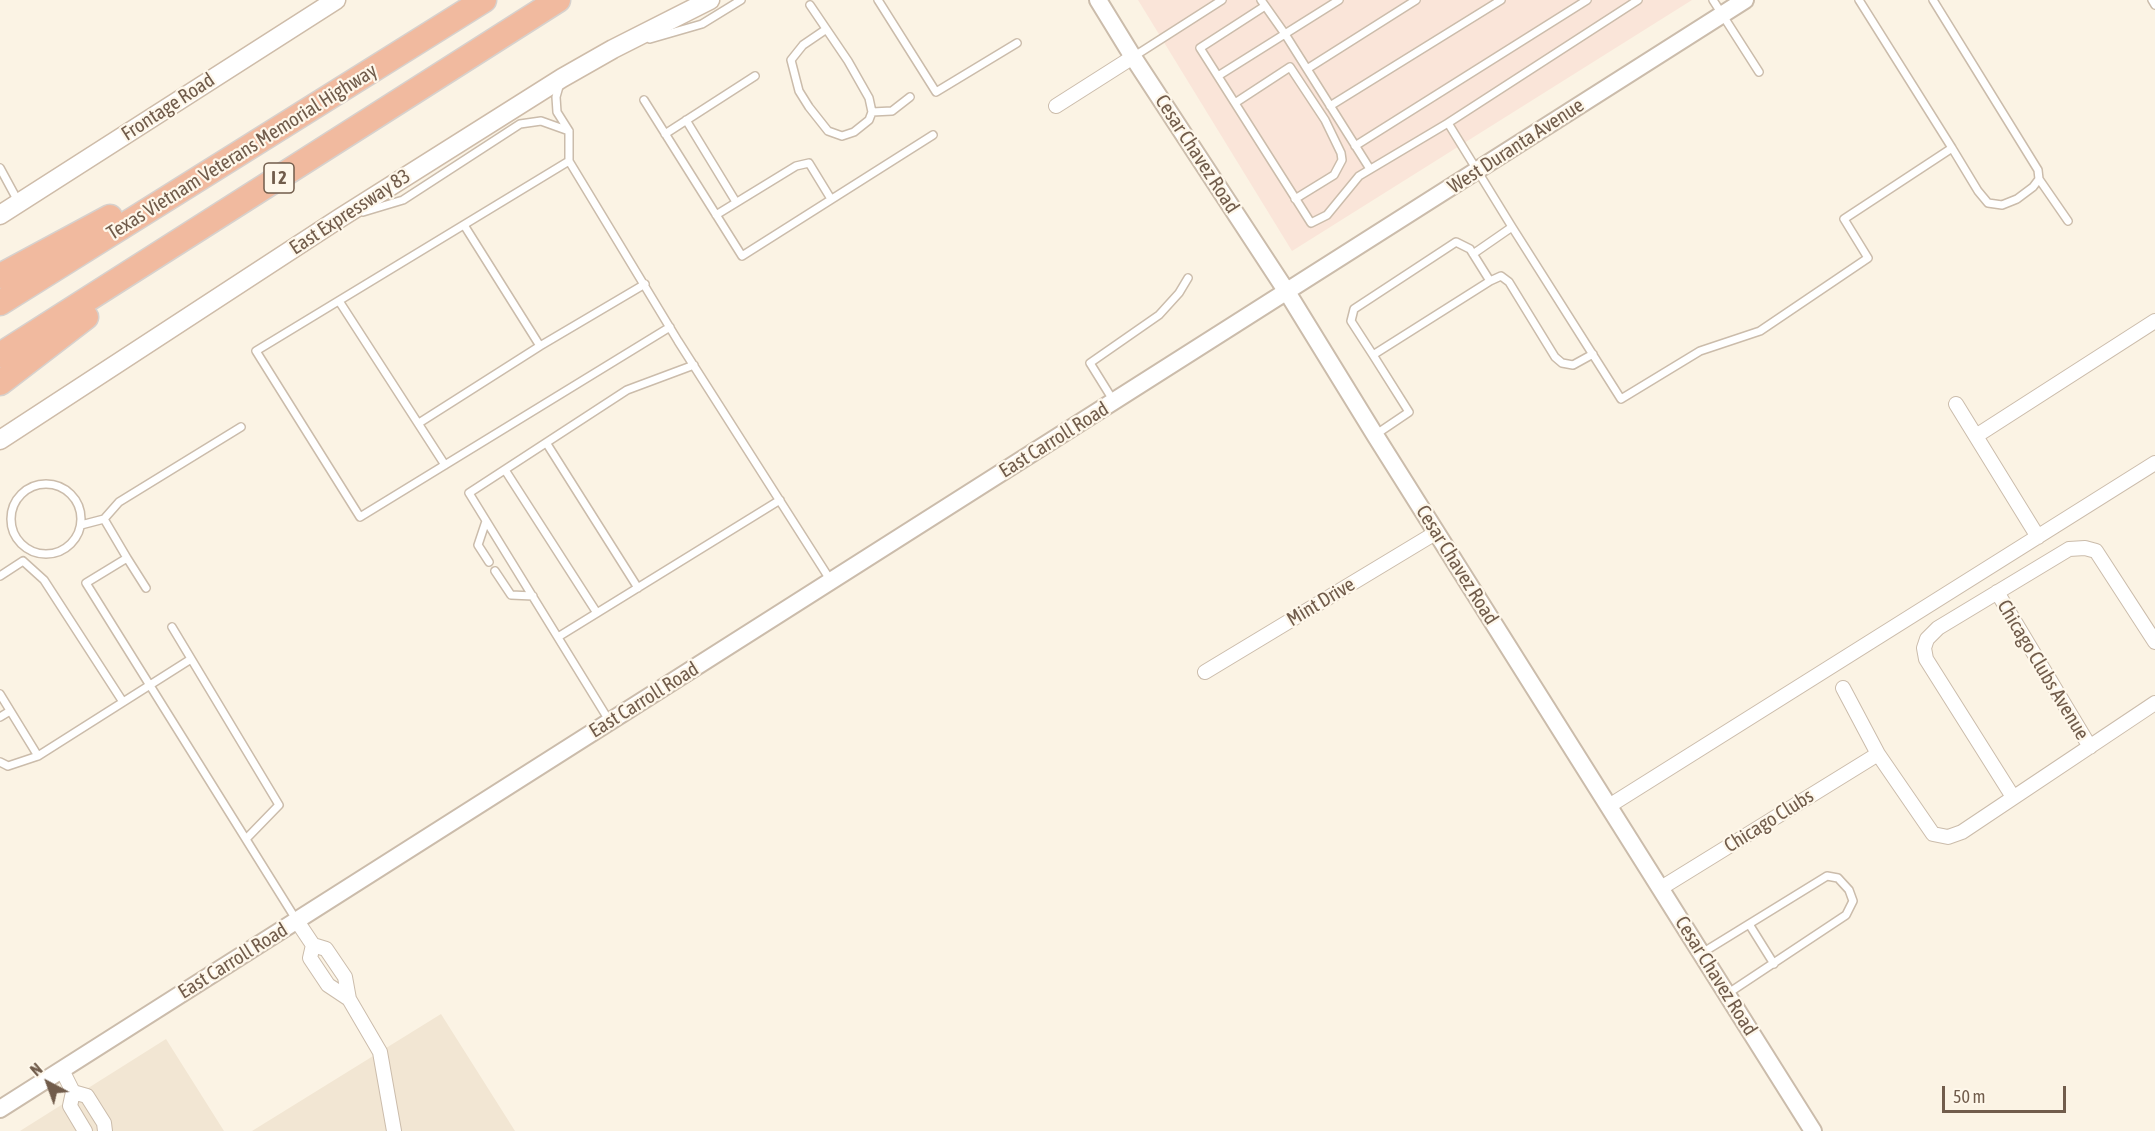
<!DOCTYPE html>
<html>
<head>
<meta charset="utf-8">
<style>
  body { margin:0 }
  #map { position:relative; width:2155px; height:1131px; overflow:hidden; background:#fbf3e4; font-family:"Asap Condensed",sans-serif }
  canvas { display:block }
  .north { position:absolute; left:18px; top:1053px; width:60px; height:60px; -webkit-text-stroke:4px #fef7ea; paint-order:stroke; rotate:319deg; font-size:16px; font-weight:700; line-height:24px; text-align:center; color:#715c4b }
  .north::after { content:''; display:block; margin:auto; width:21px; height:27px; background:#715c4b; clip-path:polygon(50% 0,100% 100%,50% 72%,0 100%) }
  .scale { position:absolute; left:1942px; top:1086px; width:124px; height:27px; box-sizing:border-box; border:3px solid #715c4b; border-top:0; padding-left:8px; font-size:18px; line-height:21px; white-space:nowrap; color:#715c4b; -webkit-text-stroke:4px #fef7ea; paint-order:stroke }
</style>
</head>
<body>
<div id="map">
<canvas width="2155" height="1131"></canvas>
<div class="north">N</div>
<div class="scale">50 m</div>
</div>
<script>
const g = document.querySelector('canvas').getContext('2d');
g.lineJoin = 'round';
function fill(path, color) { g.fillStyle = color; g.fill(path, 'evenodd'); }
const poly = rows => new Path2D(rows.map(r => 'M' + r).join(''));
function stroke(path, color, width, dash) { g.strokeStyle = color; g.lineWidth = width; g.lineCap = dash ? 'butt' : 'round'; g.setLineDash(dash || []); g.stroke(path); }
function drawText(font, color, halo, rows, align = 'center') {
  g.font = font + ' "Asap Condensed",sans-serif'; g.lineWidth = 4.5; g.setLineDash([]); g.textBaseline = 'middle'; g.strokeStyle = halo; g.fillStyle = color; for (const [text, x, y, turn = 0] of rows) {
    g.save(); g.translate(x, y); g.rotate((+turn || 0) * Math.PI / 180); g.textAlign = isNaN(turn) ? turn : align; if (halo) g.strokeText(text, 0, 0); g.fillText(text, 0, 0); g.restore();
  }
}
fill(poly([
  [441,1014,515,1131,252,1131],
  [166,1039,224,1131,20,1131]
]), '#f2e6d3');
fill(poly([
  [1138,0,1692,0,1292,251]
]), '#fae5d9');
const service = poly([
  [878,0,936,92,1017,43],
  [1261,0,1285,34,1370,169],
  [1638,0,1448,123,1512,227,1621,399,1700,351,1760,331,1868,258,1844,219,1952,148,1859,0],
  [1713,0,1759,72],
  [1933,0,2038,170,2039,179,2033,187,2017,199,2002,205,1988,203,1978,191,1952,148],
  [2152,0,2155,5],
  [810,5,848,61,869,98,872,112,869,120,854,132,842,136,828,131,809,107,799,91,791,60,803,45,825,30],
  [1265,6,1200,48,1311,223,1327,215,1359,176,1448,123],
  [650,39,702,24,741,0],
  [1133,57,1222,0],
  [1307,69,1416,0],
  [1218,76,1339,0],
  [560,83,556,97,557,112,569,131,569,161,678,341,831,581],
  [644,100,742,256,933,135],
  [1235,103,1290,67,1325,120,1341,153,1342,160,1334,175,1295,199],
  [1330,106,1501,0],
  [872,112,892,111,910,97],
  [686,120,736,202],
  [665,134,755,76],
  [1355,146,1587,0],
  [569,161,256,351,360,517,670,327],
  [0,168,19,203],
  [2039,179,2068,221],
  [363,212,403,200,520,124,541,121,569,131],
  [716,215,796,166,809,163,831,199],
  [464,225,540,346],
  [1473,254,1512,227],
  [1490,281,1501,276,1509,282,1555,357,1562,363,1573,365,1593,354],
  [339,301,445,465],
  [1373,355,1490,281,1470,249,1456,242,1354,309,1351,321,1373,355,1409,412,1375,435],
  [1113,400,1090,363,1159,315,1179,293,1188,278],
  [419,423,540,346,645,284],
  [547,444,638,588],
  [505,470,597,613],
  '11 519a35 35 0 1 1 70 0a35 35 0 1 1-70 0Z',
  [104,519,127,558],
  [486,521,478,545,489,562],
  [81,525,104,519,119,502,241,427],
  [495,571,511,595,533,596],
  [0,576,23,561,44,580,123,702],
  [146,588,127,558,86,583,297,921],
  [172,627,279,805,246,839],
  [558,637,780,500],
  [0,694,38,756],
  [0,717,10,711],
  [610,722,469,493,627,390,694,365],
  [0,762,8,766,38,756,191,659],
  [1749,924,1774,964],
  [1702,953,1827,876,1838,878,1849,890,1853,901,1846,915,1727,994]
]);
const minor = poly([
  [1056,106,1133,57],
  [1956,404,2038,537],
  [1976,436,2155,321],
  [1997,592,2090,747],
  [1205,672,1437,532],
  [1843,688,1878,754,1933,834,1948,837,1962,832,2155,703],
  [2013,797,1926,659,1924,648,1927,639,1938,628,2069,549,2085,548,2096,551,2155,642],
  [1609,806,2155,463],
  [1661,888,1878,754],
  [297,921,313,945,326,949,345,977,349,999,380,1052,394,1131],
  [313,945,310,958,328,985,349,999],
  [62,1070,73,1092,70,1106,85,1131],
  [73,1092,87,1096,104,1123,105,1131]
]);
const tertiary = poly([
  [1098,0,1133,57,1287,292,1375,435,1813,1131],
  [0,1109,1745,0]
]);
const secondary = poly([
  [0,215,336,0],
  [0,440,340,218,562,78,613,49,710,0]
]);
const motorway = poly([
  [0,276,110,217],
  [0,303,484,0],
  [0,355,558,0],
  [0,383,86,317]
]);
stroke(service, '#cbbcab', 10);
stroke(minor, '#cbbcab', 16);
stroke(tertiary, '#cbbcab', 20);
stroke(secondary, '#cebca9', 21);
stroke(motorway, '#d7d1cd', 27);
stroke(service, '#fff', 7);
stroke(minor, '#fff', 14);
stroke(tertiary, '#fff', 16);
stroke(secondary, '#fff', 18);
stroke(motorway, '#f1ba9f', 24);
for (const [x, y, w] of [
  [279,178,30]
]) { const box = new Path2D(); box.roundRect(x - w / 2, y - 15, w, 30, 4.5); g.fillStyle = '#fef7ea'; g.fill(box); stroke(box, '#715c4b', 1.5); }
drawText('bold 18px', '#715c4b', null, [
  ["I 2",279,178]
]);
drawText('20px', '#715c4b', '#fef7ea', [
  ["Frontage Road",168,107,-33],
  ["West Duranta Avenue",1516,146,-33],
  ["Texas Vietnam Veterans Memorial Highway",242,152,-32],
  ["Cesar Chavez Road",1197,154,57],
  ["East Expressway 83",350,212,-33],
  ["East Carroll Road",1054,440,-32],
  ["Cesar Chavez Road",1457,565,58],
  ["Mint Drive",1321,602,-31],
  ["Chicago Clubs Avenue",2043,670,59],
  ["East Carroll Road",644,700,-32],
  ["Chicago Clubs",1769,821,-32],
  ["East Carroll Road",233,961,-32],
  ["Cesar Chavez Road",1716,976,58]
]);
</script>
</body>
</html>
